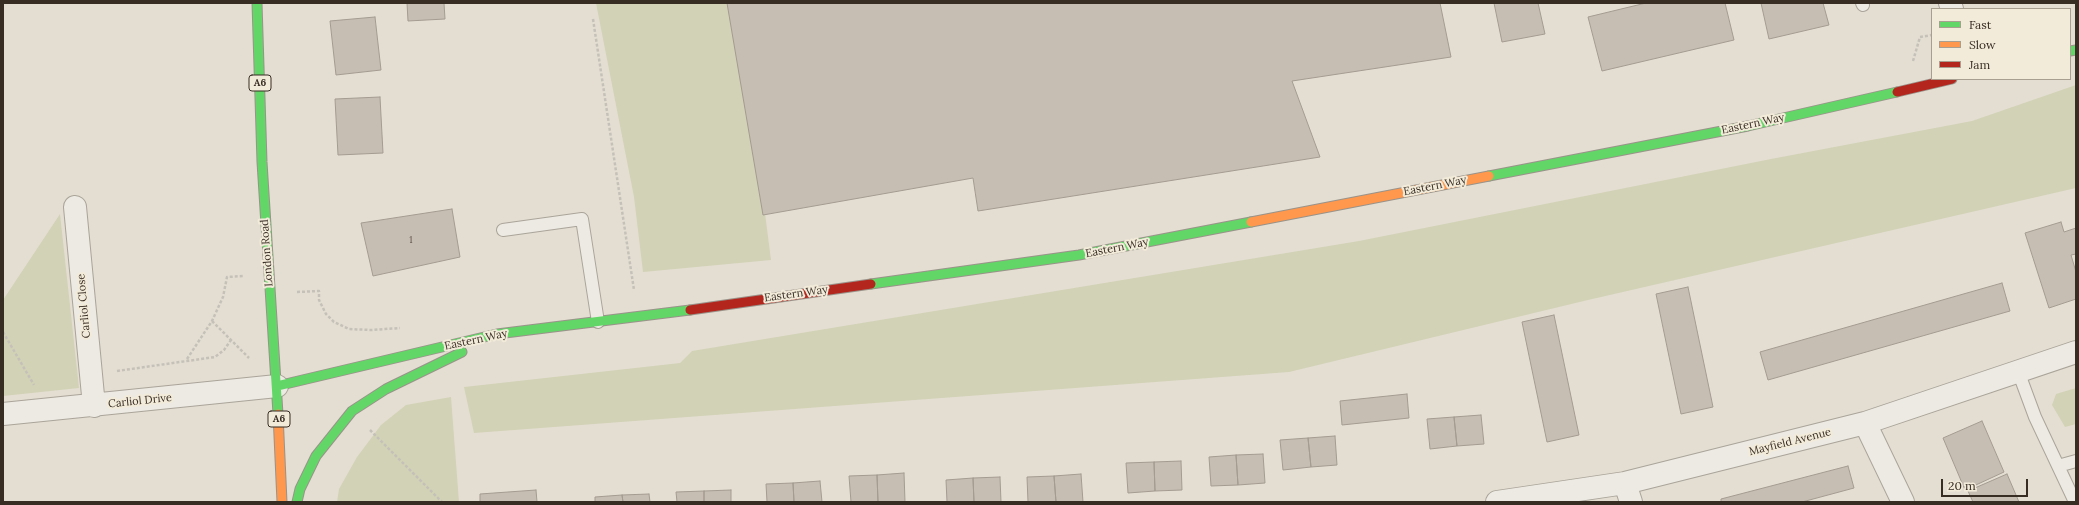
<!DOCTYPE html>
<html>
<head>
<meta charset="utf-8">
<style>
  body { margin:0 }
  #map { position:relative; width:2079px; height:505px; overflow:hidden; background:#e4ded2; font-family:Lora,serif }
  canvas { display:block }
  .frame { position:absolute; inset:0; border:4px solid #382d23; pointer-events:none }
  .legend { position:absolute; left:1931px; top:8px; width:140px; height:72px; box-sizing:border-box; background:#f3ebda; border:1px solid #a89f91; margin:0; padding:5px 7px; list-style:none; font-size:12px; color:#382d23 }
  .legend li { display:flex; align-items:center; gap:8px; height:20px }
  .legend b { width:20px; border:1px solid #a89f91 }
  .scale { position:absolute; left:1941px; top:479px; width:87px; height:18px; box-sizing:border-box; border:2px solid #382d23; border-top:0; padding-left:5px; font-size:12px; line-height:14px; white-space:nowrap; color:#382d23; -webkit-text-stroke:3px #f3ebda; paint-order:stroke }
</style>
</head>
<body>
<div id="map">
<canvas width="2079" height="505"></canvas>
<div class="frame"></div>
<ul class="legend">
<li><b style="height:5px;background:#63d668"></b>Fast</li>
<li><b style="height:5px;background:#ff974d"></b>Slow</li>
<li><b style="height:5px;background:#b3261e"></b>Jam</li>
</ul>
<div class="scale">20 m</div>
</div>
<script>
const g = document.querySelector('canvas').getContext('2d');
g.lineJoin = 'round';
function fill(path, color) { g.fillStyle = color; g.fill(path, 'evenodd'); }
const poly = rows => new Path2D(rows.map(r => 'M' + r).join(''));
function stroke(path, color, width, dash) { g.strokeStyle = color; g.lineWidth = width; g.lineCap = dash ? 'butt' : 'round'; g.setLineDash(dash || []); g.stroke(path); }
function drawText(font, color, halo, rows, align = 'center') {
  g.font = font + ' Lora,serif'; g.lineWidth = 4; g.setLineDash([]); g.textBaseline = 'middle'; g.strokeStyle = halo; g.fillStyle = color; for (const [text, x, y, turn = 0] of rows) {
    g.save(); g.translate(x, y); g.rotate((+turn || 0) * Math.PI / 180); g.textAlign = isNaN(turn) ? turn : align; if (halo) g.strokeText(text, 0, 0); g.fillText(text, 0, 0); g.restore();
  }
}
fill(poly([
  [596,3,738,3,771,260,643,272,634,197],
  [2076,85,2076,188,1588,300,1289,372,474,433,464,387,680,363,692,351,1359,241,1771,159,1972,121],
  [60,214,79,388,3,396,3,300],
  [2076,388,2076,424,2065,427,2052,405,2056,394],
  [451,397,459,502,337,502,339,489,357,457,381,425,406,405]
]), '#d2d2b6');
const building = poly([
  [407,3,444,3,445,19,408,21,407,3],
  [727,3,1440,3,1451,57,1292,81,1320,157,978,211,973,178,763,215,727,3],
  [1494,3,1538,3,1545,34,1502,42,1494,3],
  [1646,3,1725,3,1734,40,1602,71,1588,17,1646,3],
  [1761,3,1823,3,1829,25,1769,39,1761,3],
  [375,17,381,70,336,75,330,21,375,17],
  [380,97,383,153,338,155,335,99,380,97],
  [452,209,460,257,373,276,361,223,452,209],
  [2061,222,2064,232,2076,228,2076,254,2071,255,2076,272,2076,299,2049,308,2025,233,2061,222],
  [2002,283,2010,311,1768,380,1760,352,2002,283],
  [1688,287,1713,407,1681,414,1656,294,1688,287],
  [1554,315,1579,435,1547,442,1522,322,1554,315],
  [1407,394,1409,418,1342,425,1340,401,1407,394],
  [1481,415,1484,444,1457,446,1454,417,1481,415],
  [1454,417,1457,446,1430,449,1427,419,1454,417],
  [1982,421,2004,472,1965,490,1943,438,1982,421],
  [1335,436,1337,465,1311,467,1308,438,1335,436],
  [1308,438,1311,467,1283,470,1280,440,1308,438],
  [1263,454,1265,483,1238,485,1236,455,1263,454],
  [1236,455,1238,485,1211,486,1209,457,1236,455],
  [1181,461,1182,490,1155,491,1154,462,1181,461],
  [1154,462,1155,491,1128,493,1126,463,1154,462],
  [1848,466,1854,488,1802,502,1721,502,1721,499,1848,466],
  [904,473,905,502,878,502,877,475,904,473],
  [1081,474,1083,502,1056,502,1054,476,1081,474],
  [2007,474,2019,502,1973,502,1968,491,2007,474],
  [877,475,878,502,851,502,849,476,877,475],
  [1054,476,1056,502,1028,502,1027,477,1054,476],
  [1000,477,1001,502,974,502,973,478,1000,477],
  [973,478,974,502,947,502,946,480,973,478],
  [820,481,822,502,794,502,793,483,820,481],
  [793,483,794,502,767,502,766,484,793,483],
  [536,490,537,502,480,502,480,494,536,490],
  [731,490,731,502,704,502,704,491,731,490],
  [704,491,704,502,677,502,676,492,704,491],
  [649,494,650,502,623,502,622,495,649,494],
  [622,495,623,502,595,502,595,497,622,495]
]);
fill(building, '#c7beb3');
stroke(building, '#a49b91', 1);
const lane = poly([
  [1862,3,1863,5],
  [503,230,582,219,598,322],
  [2018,371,2035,417,2075,502],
  [2058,466,2076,461]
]);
const street = poly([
  [1950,3,1952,9],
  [75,207,94,406],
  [3,414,277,386],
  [1865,423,1903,502],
  [1625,483,1631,502],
  [1497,502,1625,483,1865,423,2076,352]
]);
const fast = poly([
  [257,3,262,162,278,414],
  [2070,51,2076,50],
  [1489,176,1748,126,1897,92],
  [871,284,1079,255,1251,222],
  [277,386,497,334,690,310],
  [297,502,300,489,316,456,352,411,386,389,462,352]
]);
const slow = poly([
  [1251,222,1489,176],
  [278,414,282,502]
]);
const jam = poly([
  [1897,92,1952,79],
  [690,310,871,284]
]);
stroke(lane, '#aaa49a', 14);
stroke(street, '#aaa49a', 24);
stroke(fast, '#99938a', 11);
stroke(slow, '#99938a', 11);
stroke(jam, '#99938a', 11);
stroke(poly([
  [593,19,634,290],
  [1913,61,1920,37,1932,35],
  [297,292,319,291,319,300,326,314,334,322,349,329,371,330,400,328],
  [212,321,249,358],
  [3,332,34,385],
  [187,359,212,321,223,297,227,277,243,276],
  [117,371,215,357,224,350,231,340],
  [370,430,442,502]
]), '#c5c1b9', 2.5, [3, 2]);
stroke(lane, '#eceae3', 12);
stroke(street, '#eceae3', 22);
stroke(fast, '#63d668', 9);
stroke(slow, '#ff974d', 9);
stroke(jam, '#b3261e', 9);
drawText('9px', '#5c5147', null, [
  ["1",411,240]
]);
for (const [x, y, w] of [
  [260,83,22],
  [279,419,22]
]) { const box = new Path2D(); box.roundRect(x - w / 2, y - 8, w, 16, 3); g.fillStyle = '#f3ebda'; g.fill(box); stroke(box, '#382d23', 1); }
drawText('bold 10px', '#382d23', null, [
  ["A6",260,83],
  ["A6",279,419]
]);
drawText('11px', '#382d23', '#f3ebda', [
  ["Eastern Way",1753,124,-12],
  ["Eastern Way",1435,186,-11],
  ["Eastern Way",1117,248,-11],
  ["London Road",267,253,-94],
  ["Eastern Way",796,294,-8],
  ["Carliol Close",84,306,-95],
  ["Eastern Way",476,340,-12],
  ["Carliol Drive",140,401,-6],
  ["Mayfield Avenue",1790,442,-14]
]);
</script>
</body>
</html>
